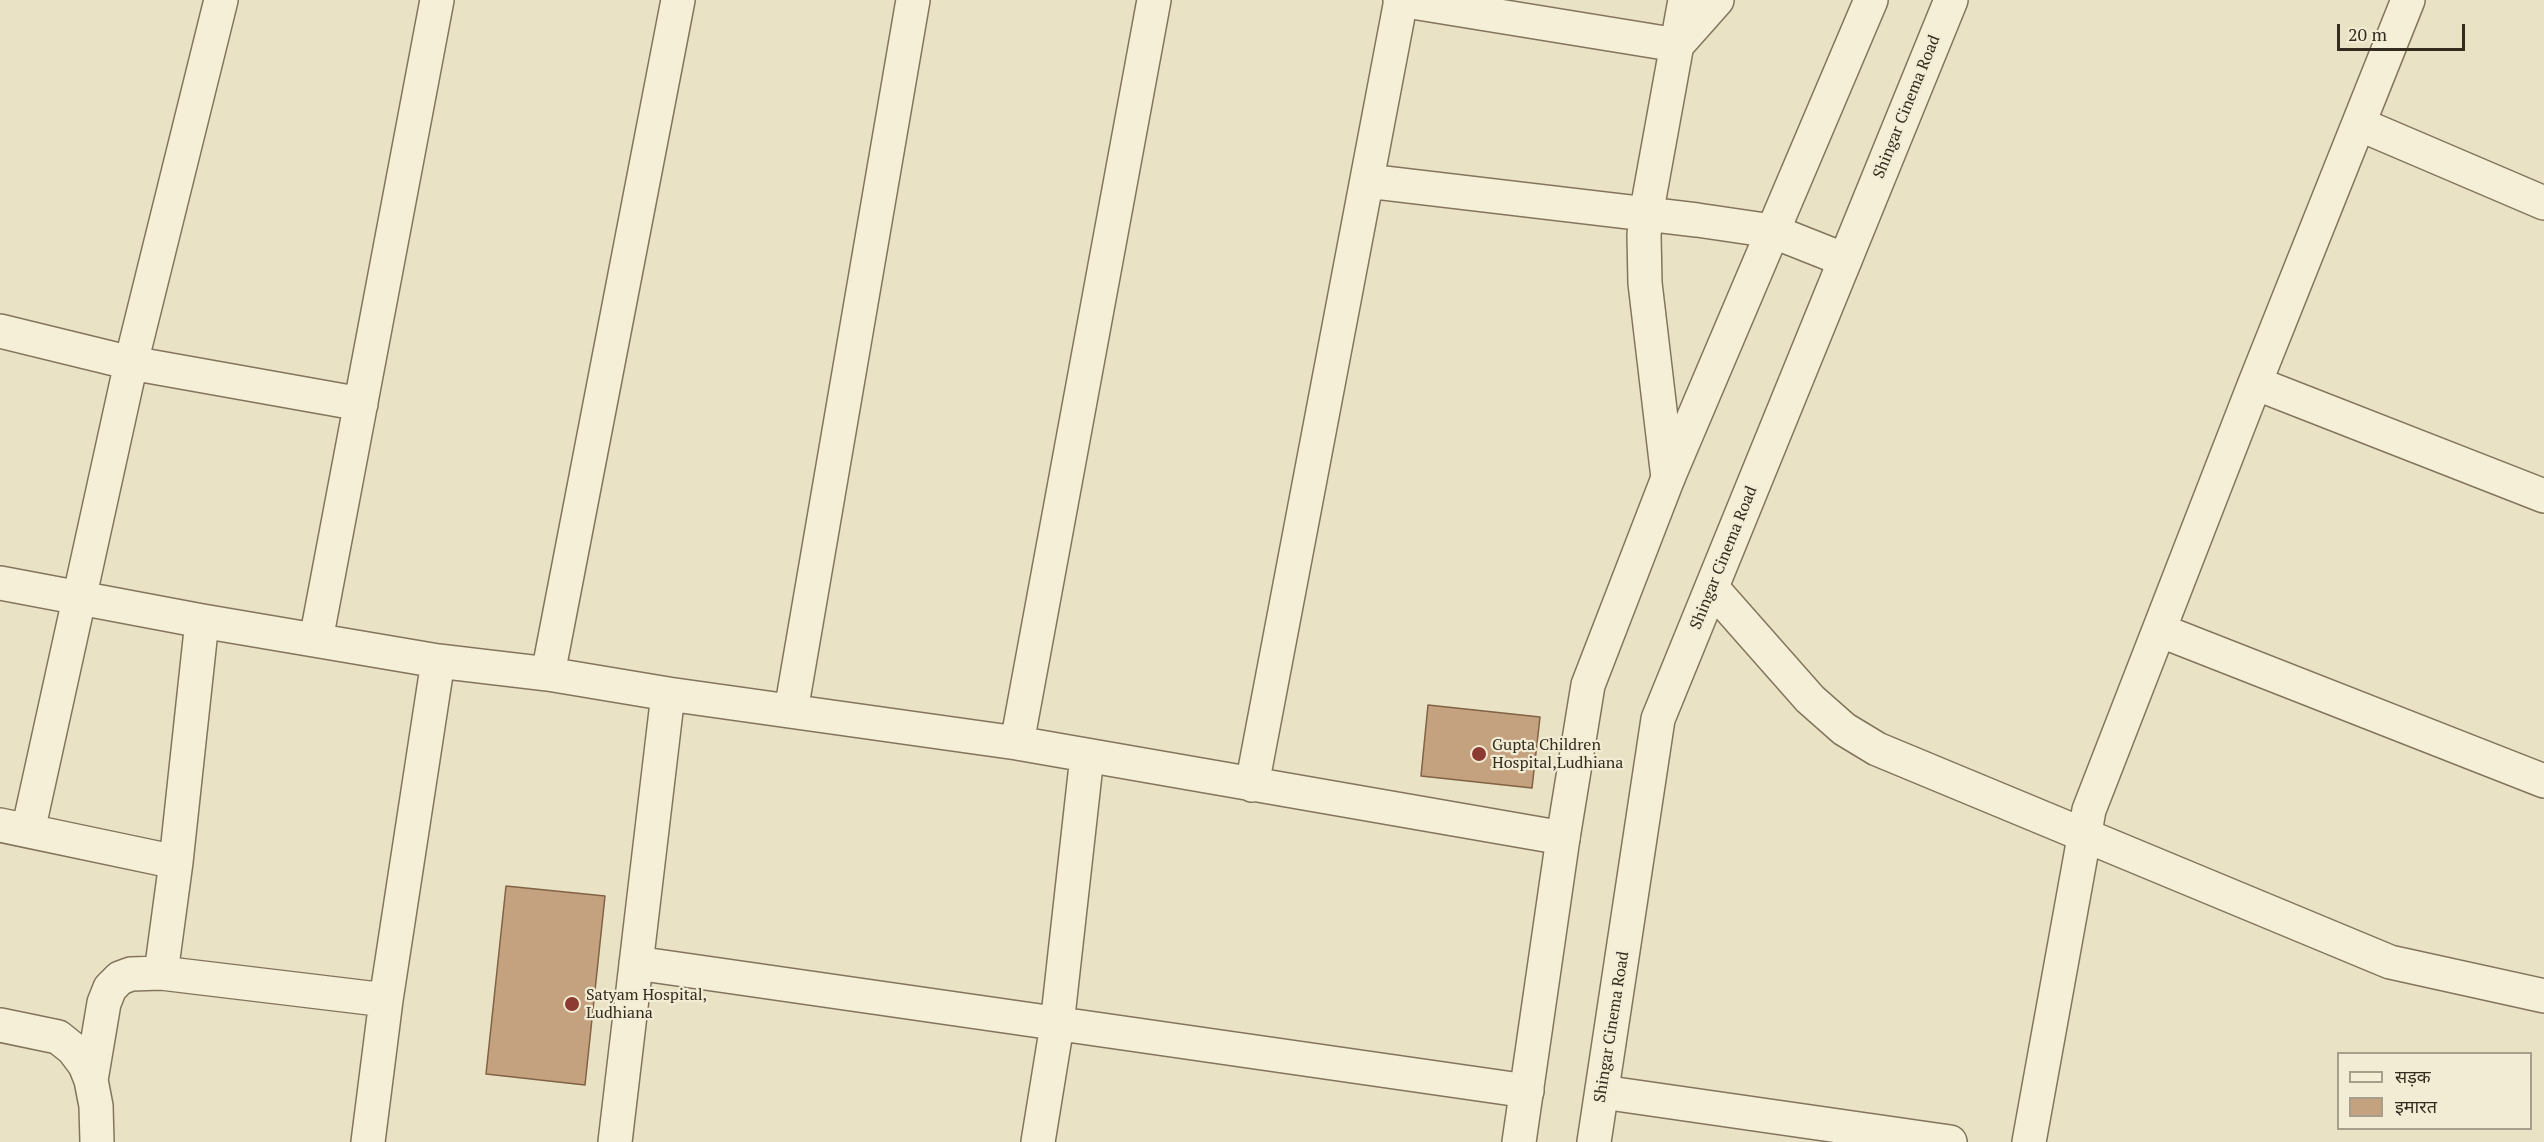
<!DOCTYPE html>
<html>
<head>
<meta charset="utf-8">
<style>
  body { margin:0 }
  #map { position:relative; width:2544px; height:1142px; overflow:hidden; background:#eae2c5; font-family:"PT Serif","Noto Sans Devanagari",serif }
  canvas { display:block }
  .legend { position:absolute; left:2337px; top:1052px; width:195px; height:78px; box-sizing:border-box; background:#f2ecd4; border:2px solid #a69f8c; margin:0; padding:8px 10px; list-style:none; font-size:18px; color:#352c1f }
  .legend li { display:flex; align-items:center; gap:12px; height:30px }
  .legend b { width:30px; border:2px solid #a69f8c }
  .scale { position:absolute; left:2337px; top:24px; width:128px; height:27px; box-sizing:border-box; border:3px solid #352c1f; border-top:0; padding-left:8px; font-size:18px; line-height:21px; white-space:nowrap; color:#352c1f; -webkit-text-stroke:4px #f2ecd4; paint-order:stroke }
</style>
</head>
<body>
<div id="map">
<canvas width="2544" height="1142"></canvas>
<ul class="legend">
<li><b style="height:8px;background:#f6efd8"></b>सड़क</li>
<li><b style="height:16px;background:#c5a27f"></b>इमारत</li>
</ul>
<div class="scale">20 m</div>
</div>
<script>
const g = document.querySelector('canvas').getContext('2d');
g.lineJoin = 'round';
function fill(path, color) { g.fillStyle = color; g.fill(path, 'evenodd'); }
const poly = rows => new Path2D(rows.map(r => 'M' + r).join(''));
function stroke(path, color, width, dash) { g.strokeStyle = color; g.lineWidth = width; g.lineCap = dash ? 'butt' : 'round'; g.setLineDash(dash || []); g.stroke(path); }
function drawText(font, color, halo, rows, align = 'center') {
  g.font = font + ' "PT Serif",serif'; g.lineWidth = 4.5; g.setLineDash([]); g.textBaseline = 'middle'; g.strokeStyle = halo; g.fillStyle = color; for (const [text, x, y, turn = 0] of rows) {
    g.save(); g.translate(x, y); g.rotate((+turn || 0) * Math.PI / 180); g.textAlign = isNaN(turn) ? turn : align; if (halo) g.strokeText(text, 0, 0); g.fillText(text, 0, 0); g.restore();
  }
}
const building = poly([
  [1428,705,1540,717,1532,788,1421,776,1428,705],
  [506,886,605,896,585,1085,486,1074,506,886]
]);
fill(building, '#c5a27f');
stroke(building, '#806245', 1.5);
const minor = poly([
  [1400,0,1677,45,1717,0],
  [2359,124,2544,203],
  [1367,181,1697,220,1772,231,1845,260],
  [0,331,131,363,361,404],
  [2255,383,2544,496],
  [1668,478,1645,283,1644,235,1646,215,1685,0],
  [0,583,202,621,438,661,548,674,668,694,1017,743,1563,838],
  [1712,588,1810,699,1844,729,1877,749,2390,962,2544,996],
  [2159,630,2544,781],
  [316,640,437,0],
  [548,674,678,0],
  [791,711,913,0],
  [1017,743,1154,0],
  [1252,785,1401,0],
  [0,825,176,862],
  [28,831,131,363,221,0],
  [636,963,1527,1091],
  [161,973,176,862,202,621],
  [0,1025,58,1037,73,1049,85,1065,91,1080,96,1106,97,1142],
  [91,1080,104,1003,110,988,120,978,131,974,161,973,386,1000,438,661],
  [1602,1092,1950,1142],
  [368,1142,386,1000],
  [615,1142,668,694],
  [1038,1142,1057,1025,1087,756],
  [2029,1142,2089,810,2255,383,2408,0]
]);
const tertiary = poly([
  [1519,1142,1563,838,1588,685,1668,478,1871,0],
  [1594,1142,1658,719,1951,0]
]);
stroke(minor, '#83755d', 36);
stroke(tertiary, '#83755d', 36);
stroke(minor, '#f6efd8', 33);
stroke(tertiary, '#f6efd8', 33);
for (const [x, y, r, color] of [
  [1479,754,8,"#8d3a32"],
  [572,1004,8,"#8d3a32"]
]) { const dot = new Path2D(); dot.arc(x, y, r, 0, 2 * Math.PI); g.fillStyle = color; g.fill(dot); stroke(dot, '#f2ecd4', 2); }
drawText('16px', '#352c1f', '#f2ecd4', [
  ["Shingar Cinema Road",1907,107,-68],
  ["Shingar Cinema Road",1724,558,-68],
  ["Shingar Cinema Road",1612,1027,-81]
]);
drawText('16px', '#352c1f', '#f2ecd4', [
  ["Gupta Children",1492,745],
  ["Hospital,Ludhiana",1492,763],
  ["Satyam Hospital,",586,995],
  ["Ludhiana",586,1013]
], 'left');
</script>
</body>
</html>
